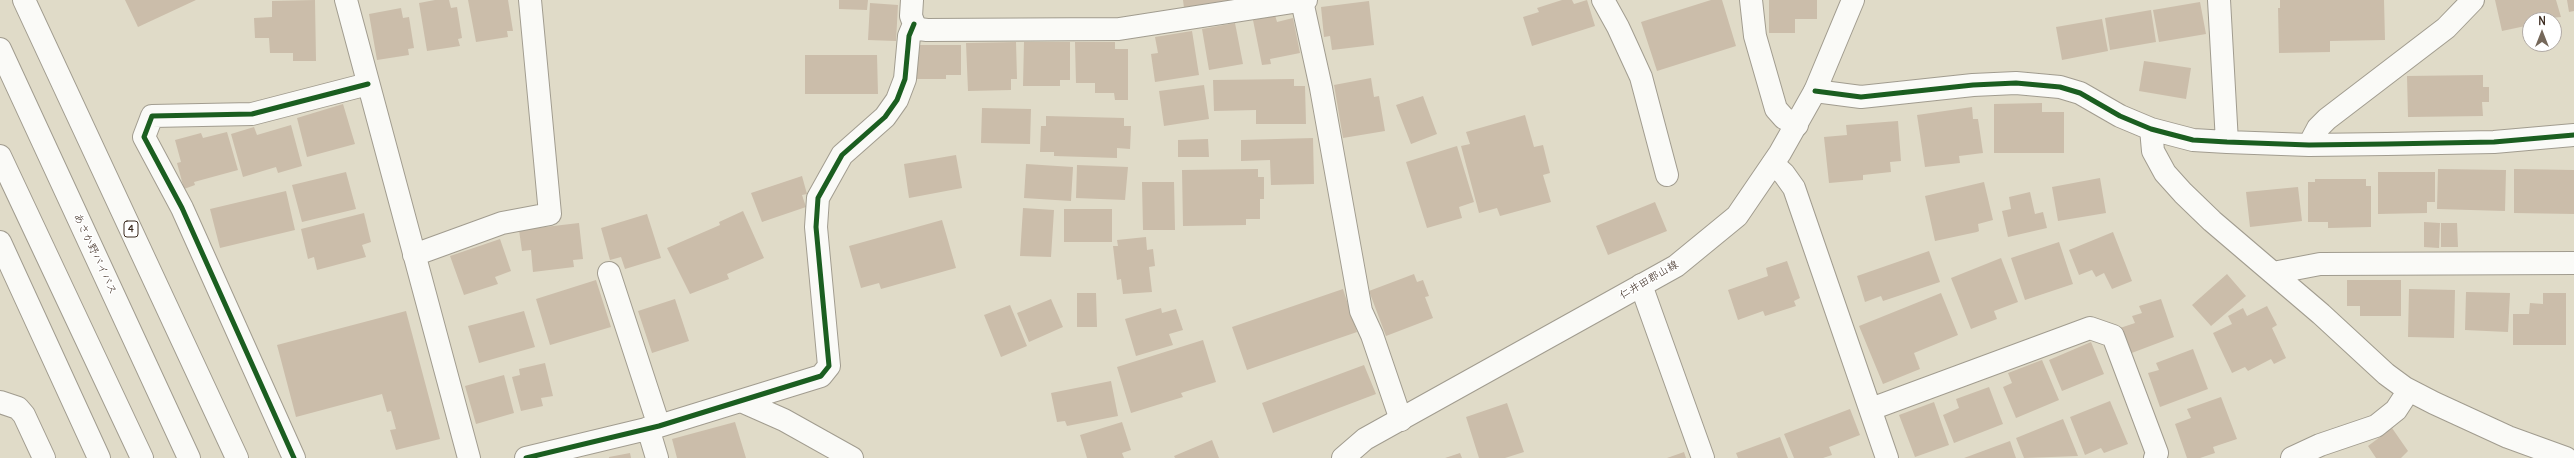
<!DOCTYPE html>
<html>
<head>
<meta charset="utf-8">
<style>
  body { margin:0 }
  #map { position:relative; width:2574px; height:458px; overflow:hidden; background:#e0dbc8; font-family:Delius,sans-serif }
  canvas { display:block }
  .north { position:absolute; left:2522px; top:12px; width:40px; height:40px; box-sizing:border-box; background:#fff; border:1px solid #b1aaa5; border-radius:50%; rotate:0deg; font-size:11px; font-weight:700; line-height:16px; text-align:center; color:#3b2a1e }
  .north::after { content:''; display:block; margin:auto; width:14px; height:18px; background:#75685a; clip-path:polygon(50% 0,100% 100%,50% 72%,0 100%) }
</style>
</head>
<body>
<div id="map">
<canvas width="2574" height="458"></canvas>
<div class="north">N</div>
</div>
<script>
const g = document.querySelector('canvas').getContext('2d');
g.lineJoin = 'round';
function fill(path, color) { g.fillStyle = color; g.fill(path, 'evenodd'); }
const poly = rows => new Path2D(rows.map(r => 'M' + r).join(''));
function stroke(path, color, width, dash) { g.strokeStyle = color; g.lineWidth = width; g.lineCap = dash ? 'butt' : 'round'; g.setLineDash(dash || []); g.stroke(path); }
function drawText(font, color, halo, rows, align = 'center') {
  g.font = font + ' Delius,"Klee One",sans-serif'; g.lineWidth = 3; g.setLineDash([]); g.textBaseline = 'middle'; g.strokeStyle = halo; g.fillStyle = color; for (const [text, x, y, turn = 0] of rows) {
    g.save(); g.translate(x, y); g.rotate((+turn || 0) * Math.PI / 180); g.textAlign = isNaN(turn) ? turn : align; if (halo) g.strokeText(text, 0, 0); g.fillText(text, 0, 0); g.restore();
  }
}
fill(poly([
  [125,0,196,0,138,27],
  [315,0,316,61,293,61,293,53,270,53,269,38,255,38,254,18,272,17,272,1],
  [435,0,449,0,451,8,457,7,462,38,458,39,460,46,427,51,419,3],
  [468,0,508,0,513,31,507,31,508,37,476,42],
  [839,0,868,0,867,10,839,9],
  [1183,0,1228,0,1228,1,1184,8],
  [1562,0,1572,0,1574,4,1587,0,1595,26,1532,46,1523,17,1539,12,1537,8],
  [1711,0,1722,0,1736,46,1657,71,1641,22],
  [1769,0,1817,0,1817,19,1795,19,1795,33,1769,33],
  [2280,0,2384,0,2385,40,2330,41,2330,52,2279,53,2278,8,2280,8],
  [2495,0,2556,0,2561,17,2530,20,2530,25,2502,31],
  [2567,0,2574,0,2574,11,2569,12],
  [1369,1,1374,45,1332,50,1330,36,1324,37,1321,7],
  [2200,2,2206,34,2159,42,2153,10],
  [870,3,898,5,896,41,868,40],
  [401,8,403,18,409,17,414,48,408,49,409,55,377,60,369,14],
  [2151,10,2156,42,2110,50,2105,18],
  [1275,15,1277,22,1293,18,1300,53,1270,59,1271,64,1262,65,1253,20],
  [2102,19,2108,51,2062,60,2056,27],
  [1235,23,1243,64,1209,70,1202,29],
  [1192,31,1199,75,1155,82,1151,54,1158,53,1155,37],
  [1016,42,1017,79,1011,79,1011,90,968,91,966,43],
  [1024,42,1070,42,1070,80,1060,80,1060,86,1023,86],
  [1075,42,1115,42,1115,49,1128,49,1128,100,1115,100,1114,93,1095,93,1095,83,1076,83],
  [917,45,961,45,961,75,946,75,946,79,917,79],
  [805,55,877,55,878,94,805,94],
  [2144,61,2191,68,2186,99,2139,91],
  [2483,75,2483,87,2489,87,2489,102,2482,102,2483,116,2408,117,2407,76],
  [1371,78,1374,97,1379,96,1385,131,1343,138,1334,85],
  [1294,79,1294,86,1305,86,1306,124,1256,124,1256,110,1214,111,1213,80],
  [1204,85,1209,119,1164,126,1159,91],
  [1423,96,1437,134,1411,144,1396,105],
  [2042,103,2042,112,2064,112,2064,153,1994,153,1994,104],
  [343,104,355,144,307,157,297,118],
  [1972,107,1973,119,1978,119,1983,153,1959,156,1960,163,1925,167,1917,115],
  [982,108,1031,109,1030,144,981,143],
  [1525,115,1534,147,1543,145,1550,173,1543,175,1551,202,1500,216,1497,208,1479,213,1461,146,1470,144,1466,132],
  [1046,116,1124,118,1124,126,1131,126,1130,149,1117,148,1117,158,1054,156,1054,152,1040,152,1041,126,1046,126],
  [1898,121,1901,161,1890,162,1891,172,1863,175,1863,180,1829,183,1824,137,1847,135,1846,125],
  [291,125,302,166,278,173,276,167,243,177,231,134,254,127,257,135],
  [227,132,238,170,194,182,195,185,184,189,177,163,181,162,175,140,201,133,203,138],
  [1313,138,1314,184,1271,185,1270,160,1241,161,1241,140],
  [1208,139,1209,157,1178,157,1178,140],
  [1457,146,1474,202,1459,207,1462,218,1427,228,1406,162],
  [956,155,962,188,909,198,904,164],
  [1026,164,1073,167,1071,201,1024,198],
  [1077,165,1128,167,1125,200,1076,198],
  [1258,169,1258,177,1264,177,1264,199,1260,199,1260,219,1246,219,1246,225,1183,226,1182,170],
  [2438,169,2506,170,2505,211,2437,209],
  [2514,169,2574,170,2574,214,2514,213],
  [346,172,356,209,302,222,292,185],
  [2378,172,2435,172,2435,202,2427,202,2427,213,2378,214],
  [802,176,807,194,802,195,806,207,762,222,751,193],
  [2100,178,2106,213,2058,221,2052,187],
  [2315,179,2366,179,2366,186,2371,186,2371,227,2328,228,2328,222,2308,222,2308,182,2315,182],
  [1142,182,1174,182,1175,230,1143,230],
  [1984,182,1993,220,1978,224,1979,231,1977,232,1935,241,1925,196],
  [2298,187,2302,221,2250,227,2246,192],
  [286,191,295,230,220,248,210,209],
  [2030,192,2035,214,2043,212,2047,228,2008,237,2002,211,2011,209,2009,197],
  [1655,202,1667,231,1608,255,1596,226],
  [1023,208,1054,210,1051,257,1020,256],
  [1064,209,1112,209,1112,242,1064,242],
  [743,211,764,258,727,274,729,279,690,294,667,248,720,225,719,222],
  [364,213,371,242,362,245,366,257,317,270,314,257,308,259,301,229],
  [647,214,661,258,625,269,621,257,610,260,601,228],
  [942,220,956,268,881,289,879,283,861,288,849,246],
  [2424,222,2440,223,2439,248,2424,247],
  [579,223,583,259,573,260,574,267,533,272,531,250,522,251,519,230],
  [2441,223,2457,223,2458,247,2441,247],
  [2113,232,2132,281,2112,289,2104,273,2096,277,2092,270,2079,275,2069,250],
  [1146,237,1147,250,1153,249,1155,266,1149,267,1152,292,1123,294,1121,279,1117,280,1113,246,1118,246,1117,240],
  [500,239,511,271,495,277,498,284,464,295,450,256],
  [2059,242,2073,284,2025,300,2011,258],
  [1929,251,1940,282,1883,301,1881,296,1865,302,1857,276],
  [2001,258,2018,302,1994,311,1997,319,1971,329,1951,278],
  [1787,261,1800,298,1794,301,1796,306,1765,316,1763,311,1738,320,1728,290,1768,276,1766,268],
  [1414,274,1417,282,1423,280,1429,296,1425,297,1433,318,1386,336,1369,291],
  [2227,274,2246,296,2211,326,2192,305],
  [596,280,611,327,550,345,536,299],
  [2347,280,2401,280,2401,316,2360,316,2360,306,2347,306],
  [1343,289,1357,332,1247,370,1232,327],
  [2409,289,2455,290,2454,338,2408,337],
  [2466,292,2510,293,2508,332,2465,330],
  [1077,293,1096,293,1097,327,1077,327],
  [1941,293,1958,335,1914,353,1920,369,1883,384,1859,326],
  [2543,293,2566,293,2566,345,2513,345,2513,314,2529,314,2530,303,2543,304],
  [675,299,689,341,652,353,638,311],
  [1051,299,1063,327,1029,342,1017,313],
  [2161,299,2174,337,2129,354,2120,328,2135,323,2132,316,2142,313,2139,306],
  [1010,305,1027,346,1001,357,984,315],
  [2267,306,2277,325,2272,328,2286,358,2274,364,2271,359,2248,371,2245,367,2232,373,2213,333,2232,324,2228,316,2243,308,2247,316],
  [1161,308,1162,313,1176,309,1183,330,1169,334,1173,345,1136,356,1125,319],
  [406,311,440,439,396,450,390,430,396,429,391,411,387,412,382,394,296,417,277,345],
  [524,311,535,347,479,363,468,326],
  [1203,340,1216,382,1181,393,1183,397,1131,413,1117,367],
  [2091,342,2104,374,2062,391,2049,360],
  [2193,349,2208,389,2160,407,2148,373,2159,370,2156,363],
  [2042,360,2059,400,2016,418,2003,387,2012,383,2008,373],
  [545,363,553,396,541,398,543,406,521,411,512,377,520,375,519,369],
  [1364,365,1376,394,1273,433,1262,403],
  [504,375,514,413,476,424,465,386],
  [1111,381,1118,416,1067,426,1065,421,1057,422,1051,393],
  [1989,387,2003,424,1954,443,1943,415,1959,408,1956,399],
  [2221,397,2237,439,2213,447,2215,453,2200,458,2187,458,2175,424,2191,418,2187,409],
  [2110,401,2128,444,2104,453,2101,448,2085,455,2070,417],
  [1934,402,1949,445,1915,457,1899,415],
  [1507,403,1524,452,1505,458,1479,458,1466,417],
  [1850,409,1860,435,1829,447,1832,455,1823,458,1794,458,1784,434],
  [2063,419,2078,456,2024,458,2016,438],
  [735,422,746,458,677,458,672,439],
  [1122,422,1131,450,1122,453,1124,458,1087,458,1080,435],
  [2392,428,2408,451,2401,458,2376,458,2368,446],
  [1780,437,1788,458,1738,458,1736,453],
  [1212,440,1219,458,1175,458,1174,456],
  [2010,441,2016,458,1964,458],
  [1684,452,1686,458,1667,458],
  [630,453,631,458,609,458,609,457],
  [1460,453,1462,458,1445,458]
]), '#cbbdaa');
const minor = poly([
  [346,0,469,458],
  [912,0,911,16,914,24,919,29,927,30,1119,29,1306,0],
  [1603,0,1618,27,1641,77,1667,175],
  [1751,0,1755,36,1776,109,1784,118,1797,125],
  [2219,0,2227,142],
  [1302,1,1321,88,1361,311,1372,335,1401,420],
  [1815,91,1861,97,1973,85,2016,83,2060,87,2080,93,2120,116,2151,129,2193,140,2227,142,2309,145,2387,144,2494,142,2574,135],
  [2151,129,2153,151,2165,173,2183,193,2212,221,2321,314,2386,374,2405,388,2434,403,2508,437,2566,458],
  [2309,145,2318,128,2327,119,2446,28,2473,0],
  [1773,164,1784,174,1794,188,1887,458],
  [414,255,502,223,550,214,530,0],
  [609,273,659,426],
  [2273,273,2320,264,2574,263],
  [1641,285,1703,458],
  [741,401,784,420,852,458],
  [0,402,18,408,24,415,44,458],
  [1871,409,2090,328,2113,336,2157,453,2155,458],
  [648,428,657,458],
  [294,458,182,208,144,137,152,116,252,114,368,84],
  [526,458,659,426,821,376,829,366,816,227,818,198,842,155,885,117,897,100,905,79,909,36,914,24],
  [2292,458,2320,445,2376,426,2396,410,2409,390]
]);
const secondary = poly([
  [1343,458,1365,439,1676,266,1737,216,1780,153,1815,91,1853,0]
]);
const trunk = poly([
  [24,0,237,458],
  [0,49,189,458],
  [0,156,142,458],
  [0,242,99,458]
]);
stroke(minor, '#a19c8f', 24);
stroke(secondary, '#a19c8f', 24);
stroke(trunk, '#a19c8f', 24);
stroke(minor, '#fafaf7', 22);
stroke(secondary, '#fafaf7', 22);
stroke(trunk, '#fafaf7', 22);
stroke(poly([
  [1815,91,1861,97,1973,85,2016,83,2060,87,2080,93,2120,116,2151,129,2193,140,2227,142,2309,145,2387,144,2494,142,2574,135],
  [294,458,182,208,144,137,152,116,252,114,368,84],
  [526,458,659,426,821,376,829,366,816,227,818,198,842,155,885,117,897,100,905,79,909,36,914,24]
]), '#1b5e20', 5);
for (const [x, y, w] of [
  [131,229,14]
]) { const box = new Path2D(); box.roundRect(x - w / 2, y - 8, w, 16, 3); g.fillStyle = '#fff'; g.fill(box); stroke(box, '#3b2a1e', 1); }
drawText('bold 10px', '#3b2a1e', null, [
  ["4",131,229]
]);
drawText('11px', '#3b2a1e', '#fff', [
  ["あさか野バイパス",95,254,65],
  ["仁井田郡山線",1649,280,-30]
]);
</script>
</body>
</html>
